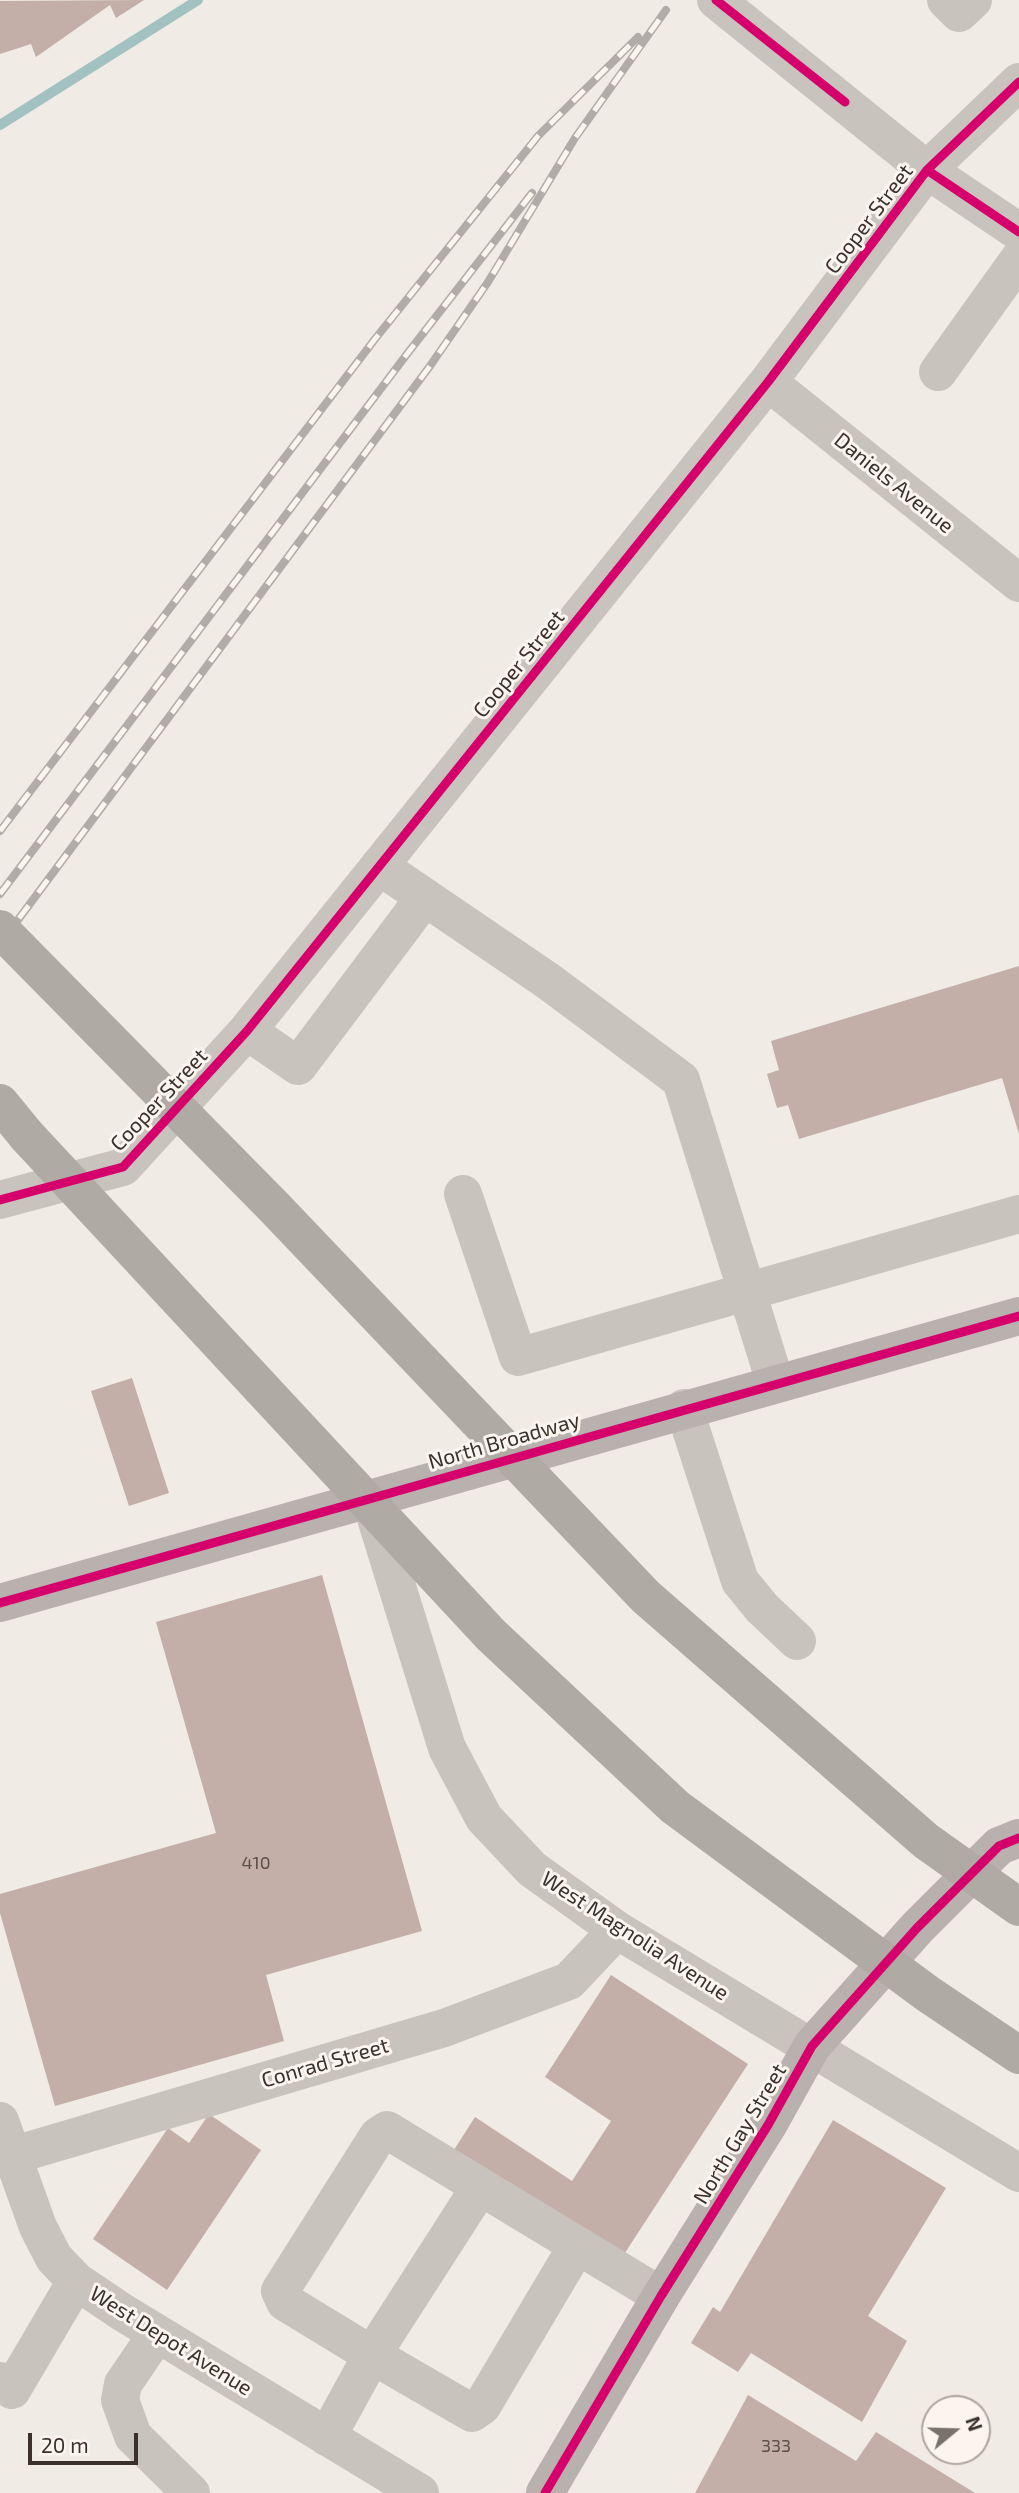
<!DOCTYPE html>
<html>
<head>
<meta charset="utf-8">
<style>
  body { margin:0 }
  #map { position:relative; width:1019px; height:2493px; overflow:hidden; background:#f0ebe5; font-family:"Exo 2",sans-serif }
  canvas { display:block }
  .north { position:absolute; left:921px; top:2395px; width:70px; height:70px; box-sizing:border-box; background:#fbf5ee; border:2px solid #aea6a0; border-radius:50%; rotate:71deg; font-size:19px; font-weight:700; line-height:28px; text-align:center; color:#3b302b }
  .north::after { content:''; display:block; margin:auto; width:24px; height:32px; background:#7a716c; clip-path:polygon(50% 0,100% 100%,50% 72%,0 100%) }
  .scale { position:absolute; left:28px; top:2433px; width:110px; height:32px; box-sizing:border-box; border:4px solid #3b302b; border-top:0; padding-left:9px; font-size:21px; line-height:24px; white-space:nowrap; color:#3b302b; -webkit-text-stroke:5px #fbf5ee; paint-order:stroke }
</style>
</head>
<body>
<div id="map">
<canvas width="1019" height="2493"></canvas>
<div class="north">N</div>
<div class="scale">20 m</div>
</div>
<script>
const g = document.querySelector('canvas').getContext('2d');
g.lineJoin = 'round';
const poly = rows => new Path2D(rows.map(r => 'M' + r).join(''));
function stroke(path, color, width, dash) { g.strokeStyle = color; g.lineWidth = width; g.lineCap = dash ? 'butt' : 'round'; g.setLineDash(dash || []); g.stroke(path); }
function fill(path, color) { g.fillStyle = color; g.fill(path, 'evenodd'); }
function drawText(font, color, halo, rows, align = 'center') {
  g.font = font + ' "Exo 2",sans-serif'; g.lineWidth = 6; g.setLineDash([]); g.textBaseline = 'middle'; g.strokeStyle = halo; g.fillStyle = color; for (const [text, x, y, turn = 0] of rows) {
    g.save(); g.translate(x, y); g.rotate((+turn || 0) * Math.PI / 180); g.textAlign = isNaN(turn) ? turn : align; if (halo) g.strokeText(text, 0, 0); g.fillText(text, 0, 0); g.restore();
  }
}
stroke(poly([
  [0,125,198,0]
]), '#a1c2c1', 10);
fill(poly([
  [144,0,116,18,110,5,36,57,31,44,0,54,0,1],
  [1019,966,1019,1134,1002,1078,799,1139,788,1105,777,1108,767,1074,779,1070,771,1041],
  [132,1378,169,1493,129,1506,91,1391],
  [322,1575,422,1931,266,1975,284,2041,55,2106,0,1913,0,1894,216,1833,156,1622],
  [611,1975,748,2064,619,2262,452,2153,475,2117,572,2181,611,2121,545,2077],
  [209,2114,261,2150,167,2290,93,2239,168,2128,189,2143],
  [833,2120,946,2188,868,2316,907,2341,862,2422,751,2353,738,2372,691,2343,713,2307,720,2312],
  [748,2395,856,2461,876,2432,975,2493,695,2493]
]), '#c3afa7');
stroke(poly([
  [716,0,927,170,1019,232],
  [946,0,959,13,973,0],
  [938,372,1019,259],
  [768,382,1019,583],
  [379,866,548,981,681,1080,775,1382],
  [247,1031,298,1066,425,897],
  [463,1194,518,1357,1019,1214],
  [0,1200,123,1167,247,1031,768,382,927,170,1019,82],
  [684,1408,740,1581,762,1608,797,1641],
  [370,1499,447,1748,484,1818,532,1869,617,1930,1019,2173],
  [0,2121,38,2227,54,2258,76,2281,122,2312,420,2493],
  [11,2156,444,2028,569,1981,617,1930],
  [480,2187,372,2355,472,2413,482,2406,577,2246],
  [157,2334,123,2384,120,2400,133,2436,191,2493],
  [0,2381,12,2390,76,2281],
  [327,2437,372,2355,285,2302,280,2291,378,2136,387,2130,661,2296]
]), '#c9c3be', 38);
stroke(poly([
  [0,1603,1019,1316],
  [545,2493,661,2296,768,2125,812,2046,917,1928,999,1846,1019,1838]
]), '#b8b1ad', 38);
stroke(poly([
  [0,1103,27,1136]
]), '#afaaa4', 38);
const rail = poly([
  [0,831,375,339,538,136,638,37],
  [0,894,407,354,532,193],
  [0,944,430,366,488,282,575,138,666,10]
]);
stroke(rail, '#b1aca8', 8);
stroke(rail, '#fbf5ee', 5, [16]);
stroke(poly([
  [0,929,274,1207,646,1597,926,1841,1019,1907],
  [27,1136,491,1635,675,1807,928,1994,1019,2055]
]), '#afaaa4', 38);
stroke(poly([
  [716,0,845,102],
  [927,170,1019,232],
  [0,1200,123,1167,247,1031,768,382,927,170,1019,82],
  [0,1603,1019,1316],
  [545,2493,661,2296,768,2125,812,2046,917,1928,999,1846,1019,1838]
]), '#d6006c', 9);
drawText('18px', '#5d504a', null, [
  ["410",256,1863],
  ["333",776,2446]
]);
drawText('21px', '#3b302b', '#fbf5ee', [
  ["Cooper Street",869,219,-53],
  ["Daniels Avenue",894,483,39],
  ["Cooper Street",519,664,-51],
  ["Cooper Street",159,1100,-47],
  ["North Broadway",504,1441,-16],
  ["West Magnolia Avenue",635,1936,33],
  ["Conrad Street",325,2063,-16],
  ["North Gay Street",740,2134,-59],
  ["West Depot Avenue",171,2341,32]
]);
</script>
</body>
</html>
